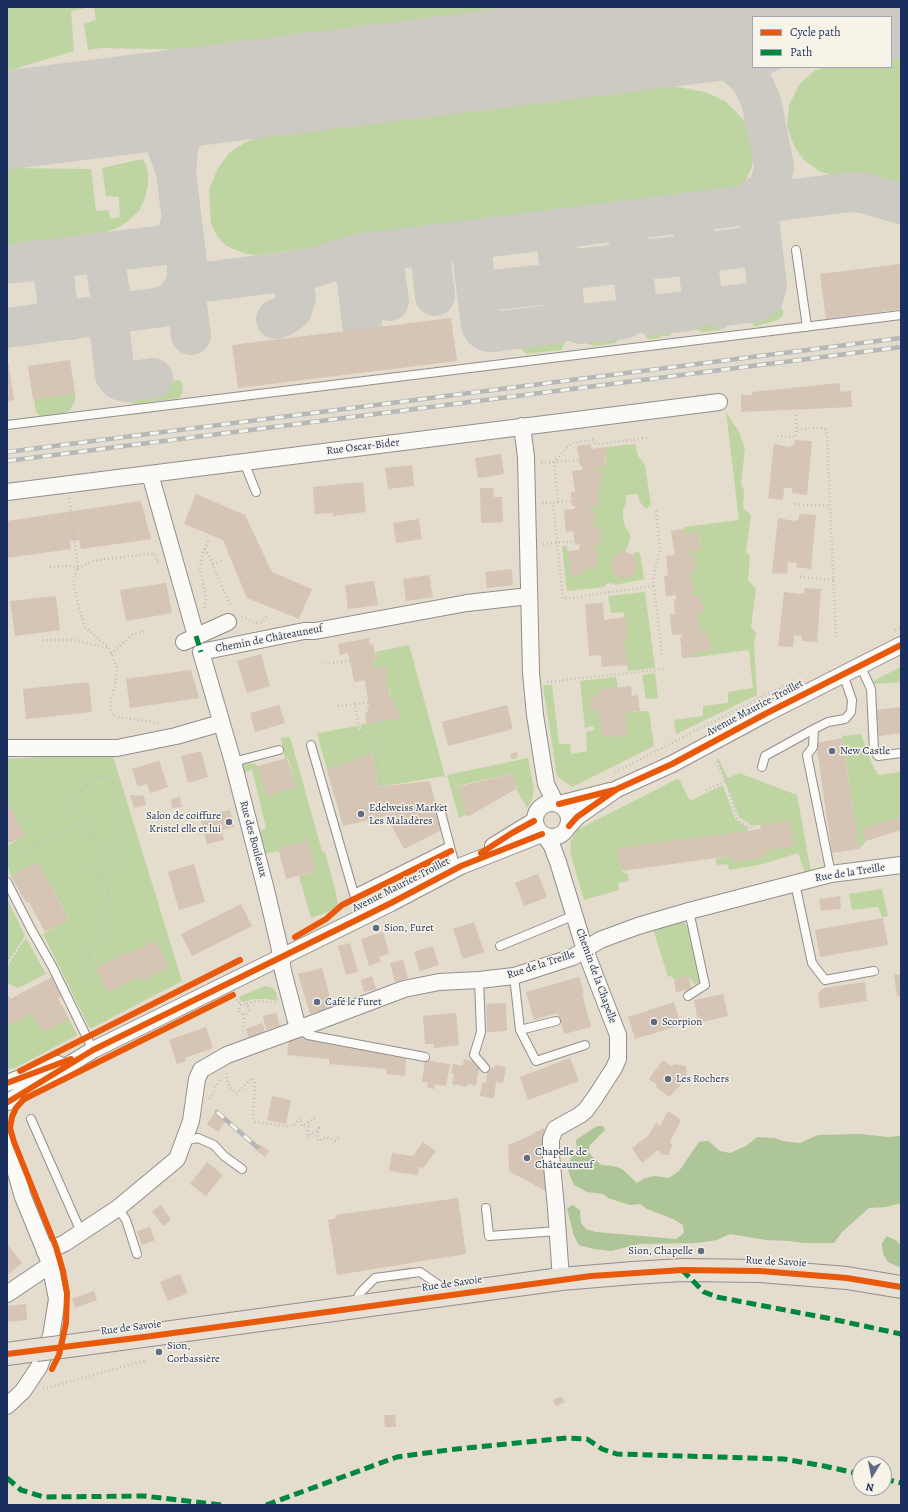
<!DOCTYPE html>
<html>
<head>
<meta charset="utf-8">
<style>
  body { margin:0 }
  #map { position:relative; width:908px; height:1512px; overflow:hidden; background:#e4dccc; font-family:Alegreya,serif }
  canvas { display:block }
  .frame { position:absolute; inset:0; border:8px solid #1b2f5e; pointer-events:none }
  .legend { position:absolute; left:752px; top:16px; width:140px; height:52px; box-sizing:border-box; background:#f7f3e8; border:1px solid #9fa5b1; margin:0; padding:5px 7px; list-style:none; font-size:12px; color:#1b2f5e }
  .legend li { display:flex; align-items:center; gap:8px; height:20px }
  .legend b { width:20px; border:1px solid #9fa5b1 }
  .north { position:absolute; left:852px; top:1456px; width:40px; height:40px; box-sizing:border-box; background:#f7f3e8; border:1px solid #9fa5b1; border-radius:50%; rotate:190deg; font-size:11px; font-weight:700; line-height:16px; text-align:center; color:#1b2f5e }
  .north::after { content:''; display:block; margin:auto; width:14px; height:18px; background:#616c84; clip-path:polygon(50% 0,100% 100%,50% 72%,0 100%) }
</style>
</head>
<body>
<div id="map">
<canvas width="908" height="1512"></canvas>
<div class="frame"></div>
<ul class="legend">
<li><b style="height:5px;background:#e8590c"></b>Cycle path</li>
<li><b style="height:5px;background:#00873e"></b>Path</li>
</ul>
<div class="north">N</div>
</div>
<script>
const g = document.querySelector('canvas').getContext('2d');
g.lineJoin = 'round';
function fill(path, color) { g.fillStyle = color; g.fill(path, 'evenodd'); }
const poly = rows => new Path2D(rows.map(r => 'M' + r).join(''));
function stroke(path, color, width, dash) { g.strokeStyle = color; g.lineWidth = width; g.lineCap = dash ? 'butt' : 'round'; g.setLineDash(dash || []); g.stroke(path); }
function drawText(font, color, halo, rows, align = 'center') {
  g.font = font + ' Alegreya,serif'; g.lineWidth = 3; g.setLineDash([]); g.textBaseline = 'middle'; g.strokeStyle = halo; g.fillStyle = color; for (const [text, x, y, turn = 0] of rows) {
    g.save(); g.translate(x, y); g.rotate((+turn || 0) * Math.PI / 180); g.textAlign = isNaN(turn) ? turn : align; if (halo) g.strokeText(text, 0, 0); g.fillText(text, 0, 0); g.restore();
  }
}
fill(poly([
  [7,7,83,7,83,9,71,11,74,51,7,71],
  [94,7,552,7,204,50,101,48,88,50,84,24,96,20],
  [901,54,901,195,847,181,819,171,804,160,794,146,787,126,789,105,799,85,814,71,825,67,891,67,891,55],
  [661,84,705,92,725,101,739,115,748,126,754,148,752,167,745,182,736,190,720,196,256,255,247,254,226,246,217,236,211,223,209,189,218,168,230,152,246,142,274,132],
  [142,159,146,165,148,172,148,185,145,198,139,211,127,222,115,229,94,236,43,245,7,249,7,168,91,169,96,211,108,210,111,219,120,217,119,197,106,196,102,168],
  [781,307,783,311,783,315,778,320,757,326,754,326,752,323,750,319,751,315,755,310],
  [723,314,727,319,727,323,726,327,720,330,702,332,696,328,694,325,693,321,696,317],
  [672,320,675,322,676,328,675,331,669,336,661,336,659,338,648,339,644,334,643,330,645,323],
  [615,327,618,329,620,336,616,343,594,346,588,344,584,337,585,331],
  [563,333,566,336,566,341,561,350,527,354,522,350,521,343,523,338],
  [179,380,182,383,183,392,179,398,138,404,130,403,128,386],
  [75,393,75,401,70,410,64,413,40,416,36,412,34,399],
  [726,412,738,430,745,448,741,484,744,490,743,508,751,515,746,552,750,556,748,580,756,589,751,627,756,633,754,644,757,695,676,734,674,720,703,716,703,706,728,703,728,692,753,688,749,650,696,657,696,652,711,650,707,632,697,633,697,630,701,629,697,612,704,611,703,604,701,604,691,596,690,592,694,591,693,583,691,583,690,573,695,572,694,564,696,564,695,555,690,555,690,551,700,550,699,532,684,534,684,527,739,520],
  [635,444,638,456,645,465,651,505,646,509,640,502,637,494,626,495,626,503,623,510,623,519,625,527,630,534,630,540,625,553,632,555,636,552,640,553,644,579,615,585,612,583,606,584,604,587,567,591,562,547,566,545,568,551,571,575,584,574,583,569,597,568,597,549,593,549,592,546,600,535,601,535,601,528,594,529,593,520,595,520,594,510,590,510,589,507,599,506,598,488,601,488,601,479,602,479,601,471,597,471,597,467,606,466,606,447],
  [645,592,655,668,628,671,624,639,628,639,624,612,611,613,608,596],
  [409,645,445,776,378,787,372,753,327,770,317,733,357,726,360,731,362,724,400,718,398,708,396,708,394,700,391,701,390,690,387,691,385,676,388,675,386,666,373,668,372,662,376,661,375,652],
  [901,667,901,682,874,684,873,683,873,681],
  [655,673,658,698,646,699,642,675],
  [616,677,618,688,599,696,590,698,591,711,599,710,614,737,627,736,625,712,649,711,654,746,572,787,557,776,543,685,552,685,559,744,570,744,571,754,587,751,586,732,594,730,593,726,585,728,580,681],
  [861,734,872,764,878,775,901,772,901,817,862,829,866,841,859,849,842,736],
  [290,737,322,851,325,852,336,893,338,908,311,918,299,876,316,871,307,840,279,851,265,854,258,832,266,828,252,769,242,774,241,768,244,764,254,763,258,766,267,795,296,787,288,758,285,759,281,738],
  [112,753,182,981,90,1029,43,934,69,919,38,862,11,876,7,864,7,846,24,835,7,801,7,759],
  [528,758,534,789,532,800,527,808,516,789,513,773,458,786,466,815,459,818,447,775],
  [718,758,728,778,739,773,797,795,811,872,805,873,798,853,759,865,729,870,728,864,717,865,715,859,731,856,733,862,765,857,764,851,794,846,790,820,753,826,739,817,717,759],
  [677,779,680,781,690,801,723,785,735,819,748,828,747,831,618,848,621,871,628,874,629,881,618,883,619,890,584,900,570,852,571,841,577,830],
  [882,889,888,916,882,917,878,907,852,910,849,894],
  [7,898,25,936,7,963],
  [683,920,690,932,700,977,699,983,694,984,689,976,674,979,671,976,668,977,653,929],
  [26,938,46,974,18,988,7,983,7,967],
  [264,986,273,988,276,992,278,1001,267,999,255,999,242,1002,239,997],
  [32,1013,42,1032,69,1019,77,1035,15,1068,7,1069,7,1026]
]), '#bfd5a1');
fill(poly([
  [597,1126,603,1126,605,1130,590,1145,588,1152,601,1165,613,1166,622,1169,637,1183,643,1179,654,1176,669,1178,679,1171,699,1142,708,1141,720,1151,730,1153,746,1146,757,1137,775,1138,783,1141,800,1143,818,1135,859,1134,888,1137,901,1136,901,1203,886,1207,869,1208,842,1232,834,1243,804,1243,789,1241,766,1240,730,1234,717,1240,698,1243,639,1244,611,1251,594,1249,579,1245,574,1236,567,1209,572,1205,580,1210,581,1223,586,1229,595,1232,676,1239,684,1233,683,1225,673,1219,647,1209,640,1204,630,1205,608,1198,603,1194,587,1192,574,1185,570,1176,567,1165,577,1149,576,1140],
  [887,1236,897,1241,901,1246,901,1268,888,1262,883,1254,882,1243]
]), '#adc597');
stroke(poly([
  [835,7,858,14],
  [766,17,780,7],
  [652,40,677,40,695,43,710,48,731,60,751,80,756,90,761,101,774,166,771,182,765,191,745,206],
  [68,112,99,110,119,111,134,115,156,130,166,144,176,171],
  [613,222,624,228,628,236,637,304,639,308,643,312,652,315,689,311,693,309,698,304,702,295,693,227,696,218,704,211],
  [567,228,560,235,557,245,565,311,570,320,580,324,624,319,633,312,637,304],
  [455,242,464,245,472,254,481,325,483,329,488,332,494,332,556,324,562,320,564,317,565,311],
  [418,247,425,250,429,254,431,260,435,296],
  [629,248,636,257,643,260,682,256,690,251,695,242,701,249,709,252,748,247,756,242,760,232],
  [114,251,107,259,107,274,112,307,121,313],
  [371,252,378,256,382,260,384,266,389,301],
  [558,257,565,266,575,269,617,264,627,257,629,248],
  [59,258,54,263,53,270,59,314,64,318,71,320],
  [343,258,352,262,356,272,362,324],
  [7,264,165,245,173,240,178,232,181,220],
  [276,273,286,277,294,286,296,298,292,310,284,316,276,319],
  [476,286,485,291,548,284,557,280,560,273],
  [181,292,192,285,198,283,312,268,357,254,850,192,863,193,901,204],
  [702,295,706,301,712,305,718,307,755,302,764,296,767,285,759,219,760,199,765,191],
  [116,314,111,319,109,325,115,375,119,380,126,382,153,378],
  [7,328,162,307,170,303,176,298,181,292,186,283],
  [191,335,185,291,187,275,187,263,176,171,178,149,181,139,193,121,209,106,231,95,262,88]
]), '#cccac2', 40);
stroke(poly([
  [833,17,901,9],
  [7,120,753,27]
]), '#cccac2', 99);
fill(poly([
  [901,264,901,309,826,319,820,274],
  [451,318,457,361,238,388,232,345],
  [7,354,14,400,7,401],
  [70,360,75,393,33,399,28,366],
  [840,383,840,392,851,391,852,407,741,412,741,395,752,395,752,392],
  [795,440,812,441,807,495,792,493,792,488,784,488,783,500,768,498,774,444,789,447,794,445],
  [591,444,591,449,606,447,607,456,605,457,606,466,597,467,597,471,601,471,602,479,601,479,601,488,598,488,599,506,589,507,590,510,594,510,595,520,593,520,594,529,601,528,601,545,592,546,593,549,597,548,597,568,583,569,584,574,571,575,568,551,579,550,580,544,575,545,573,531,566,532,564,510,575,509,575,506,572,506,571,492,575,492,572,471,582,470,582,466,580,466,577,446],
  [501,454,504,474,478,478,475,458],
  [412,465,414,486,388,489,385,468],
  [363,482,366,512,333,516,333,513,315,514,313,487],
  [480,488,493,488,494,497,502,497,503,522,481,523],
  [196,494,245,515,272,572,312,589,299,619,247,598,223,540,184,524],
  [141,501,151,539,81,549,79,540,70,541,71,549,7,558,7,521],
  [799,514,816,515,811,569,796,567,797,563,788,562,787,574,772,573,778,518,794,521,799,519],
  [419,519,422,539,396,543,393,523],
  [684,529,684,534,699,532,700,550,690,551,690,555,695,555,696,564,694,564,695,572,690,573,691,583,693,583,694,591,690,592,691,596,700,595,701,604,703,604,704,611,697,612,701,630,697,630,697,633,707,632,711,650,696,652,696,657,682,658,680,637,682,637,682,634,672,635,670,615,675,614,674,599,676,599,676,595,666,596,664,576,668,575,666,556,675,555,671,531],
  '611 565a13 13 0 1 1 26 0a13 13 0 1 1-26 0Z',
  [512,569,513,585,487,588,485,572],
  [429,575,433,597,406,601,403,579],
  [374,581,378,605,348,609,345,585],
  [166,583,172,613,126,621,120,590],
  [805,588,821,589,817,642,802,641,802,636,794,635,793,647,778,646,784,592,799,594,804,593],
  [56,596,60,630,15,636,10,601],
  [603,603,604,620,625,617,628,639,624,639,628,665,602,667,601,655,589,656,585,604],
  [369,638,370,645,373,644,376,661,372,662,373,668,386,666,388,675,385,676,387,691,389,690,391,701,394,700,396,708,398,707,400,718,367,724,365,713,368,712,367,707,369,706,365,680,354,682,350,659,349,659,348,653,340,655,338,644],
  [261,654,270,686,247,693,237,661],
  [191,670,199,698,130,708,126,679],
  [89,682,92,712,26,719,23,689],
  [631,686,632,696,638,695,640,711,625,712,627,736,614,737,613,735,602,736,599,710,591,711,590,698,599,696,598,690],
  [279,705,285,723,255,732,250,713],
  [507,705,513,729,448,746,442,722],
  [901,707,901,733,879,736,876,710],
  [842,738,859,849,832,853,816,743],
  [201,751,208,777,188,783,181,756],
  [517,752,518,758,512,759,510,754],
  [372,753,378,787,430,781,442,830,404,849,386,816,343,826,327,770],
  [287,758,296,787,267,796,258,766],
  [159,761,168,787,150,793,147,784,138,787,132,769],
  [514,773,516,789,467,817,457,787],
  [130,795,144,796,146,805,134,808],
  [180,797,182,807,172,808,171,799],
  [7,801,25,835,7,844],
  [230,810,234,827,222,830,224,840,207,844,200,817],
  [901,817,901,830,866,841,862,829],
  [790,820,794,846,764,851,765,857,732,862,731,856,621,871,618,848,761,829,760,825],
  [308,840,316,871,286,879,278,848],
  [38,862,69,920,45,932,29,902,26,903,11,876],
  [194,864,205,902,179,910,168,872],
  [538,874,547,897,524,906,515,883],
  [840,896,841,909,821,911,819,899],
  [241,904,252,926,192,956,181,934],
  [883,918,888,945,820,957,815,930],
  [474,922,484,952,463,959,453,929],
  [383,932,389,953,379,957,381,962,369,966,361,939],
  [156,941,169,967,141,981,139,977,108,992,96,968,126,952,127,955],
  [350,943,358,972,346,975,338,946],
  [433,946,439,965,420,971,414,952],
  [403,960,408,978,395,982,390,963],
  [322,968,333,1008,310,1014,298,974],
  [901,974,901,996,897,996,894,975],
  [372,976,376,989,364,992,361,980],
  [689,976,691,989,676,992,674,979],
  [52,977,61,997,58,998,69,1019,42,1032,32,1013,7,1026,7,993,10,999],
  [579,977,584,993,582,993,591,1027,564,1034,558,1013,534,1020,526,992],
  [865,982,867,1001,820,1008,818,993,824,988],
  [723,994,728,1016,698,1023,694,1000],
  [674,1002,681,1025,635,1039,628,1017],
  [506,1003,507,1031,487,1032,486,1004],
  [276,1013,280,1026,266,1030,263,1016],
  [456,1013,459,1045,434,1048,434,1044,425,1044,423,1016],
  [262,1023,266,1034,249,1039,246,1029],
  [206,1027,213,1048,185,1058,186,1061,177,1064,169,1040],
  [289,1037,331,1041,331,1044,388,1052,388,1056,406,1057,405,1076,386,1074,387,1069,329,1064,329,1059,287,1055],
  [570,1058,579,1081,528,1100,520,1077],
  [464,1059,480,1063,476,1085,467,1084,467,1087,452,1084,454,1074,451,1073,453,1064,463,1066],
  [425,1060,450,1064,446,1086,435,1084,435,1089,427,1087,428,1082,422,1082],
  [663,1060,671,1066,675,1064,686,1066,687,1078,669,1097,656,1087,657,1085,649,1079],
  [495,1065,506,1067,503,1083,496,1082,494,1098,480,1096,482,1082,486,1083,488,1067,494,1068],
  [272,1096,291,1100,286,1124,267,1120],
  [668,1111,681,1120,670,1142,673,1145,669,1152,670,1155,660,1154,660,1151,657,1151,642,1163,632,1148,648,1136,656,1123,660,1126],
  [215,1113,226,1121,218,1132,207,1124],
  [544,1128,549,1193,509,1171,508,1145,523,1139],
  [423,1142,436,1151,423,1168,419,1167,418,1175,389,1171,392,1153,413,1156],
  [259,1144,269,1151,265,1157,255,1149],
  [207,1162,223,1175,206,1196,190,1184],
  [458,1198,466,1254,337,1275,328,1220,336,1218,335,1215],
  [161,1205,171,1220,163,1226,152,1211],
  [150,1227,155,1240,142,1245,137,1231],
  [7,1244,22,1263,7,1275],
  [411,1267,410,1280,392,1282,388,1271],
  [180,1274,188,1293,168,1301,160,1282],
  [94,1291,97,1300,75,1308,72,1299],
  [26,1304,27,1320,7,1322,7,1306],
  [561,1396,565,1402,556,1406,553,1400],
  [384,1415,395,1415,396,1427,385,1427]
]), '#d6c4b5');
const lane = poly([
  [796,250,807,327],
  [7,425,901,315],
  [244,462,256,492],
  [860,665,871,689,874,750,878,756,901,753],
  [311,745,354,894,450,846],
  [233,762,279,750],
  [762,767,765,756,814,729],
  [440,809,456,869],
  [831,874,807,755,813,747,814,729,828,722,845,719,851,712,852,700,843,674],
  [7,882,31,929,52,966,93,1050],
  [795,883,812,963,825,980,874,971],
  [500,946,575,915],
  [514,976,520,1030,536,1061,585,1045],
  [479,980,481,1032,474,1055,485,1068],
  [688,996,705,985,689,911],
  [299,1029,308,1035,425,1057],
  [520,1030,556,1021],
  [31,1119,81,1232],
  [183,1141,198,1138,214,1145,224,1156,242,1169],
  [118,1208,126,1220,137,1254],
  [486,1208,489,1236,558,1231],
  [355,1304,360,1293,375,1278,420,1272,446,1290]
]);
const street = poly([
  [522,426,526,457,531,673,535,715,546,784,555,802],
  [150,474,196,636],
  [7,492,719,402],
  [529,596,467,603,315,631,304,631,201,652,233,762,266,890,279,945,283,971,298,1029,404,989,439,982,479,980,514,976,573,957,600,940,638,926,689,911,831,874,901,865],
  [184,642,228,622],
  [7,748,117,748,176,736,221,723],
  '535 820a17 17 0 1 1 34 0a17 17 0 1 1-34 0Z',
  [559,804,610,791],
  [569,826,577,817,617,789,672,764,765,714,901,645],
  [545,836,552,846,558,862,585,950,618,1035,618,1059,614,1068,596,1096,586,1110,580,1115,555,1129,551,1139,551,1155,556,1208,561,1279],
  [493,846,534,821],
  [7,1083,58,1064],
  [8,1102,93,1050,391,903,461,866,542,834],
  [7,1142,23,1197,50,1263,57,1299,51,1336,39,1367,23,1391,7,1406],
  [45,1252,65,1243,118,1208,177,1159,191,1121,197,1079,201,1070,227,1055,298,1029],
  [7,1294,50,1265]
]);
const primary = poly([
  [69,1346,561,1279,633,1273,682,1270,760,1271,847,1278,901,1287],
  [7,1354,36,1350]
]);
stroke(lane, '#908f8f', 10);
stroke(street, '#908f8f', 18);
stroke(primary, '#908f8f', 24);
stroke(poly([
  [797,429,821,428,825,429,827,434,836,638],
  [777,436,796,437,796,415],
  [647,438,596,444,593,440,571,443,554,462,558,502,553,503,563,599,653,586],
  [541,463,579,460],
  [69,498,78,568,73,580,76,597,85,627,109,648,117,668,115,687,110,703,113,716,159,723],
  [558,502,572,501],
  [542,503,553,503],
  [795,504,830,506],
  [656,511,660,549,653,580,662,655],
  [543,544,574,541],
  [205,549,209,556,231,607],
  [213,564,224,560],
  [50,567,68,566,78,568,92,561,154,553,157,562,161,562],
  [800,577,833,580],
  [204,608,206,599,200,568,202,556,208,541],
  [242,616,256,623,263,622,267,616],
  [895,630,901,627],
  [43,640,75,640,107,648],
  [111,654,132,635,146,631],
  [325,664,350,661],
  [547,682,664,669],
  [368,702,355,704,358,724,361,730,362,733,372,741,374,745,381,787],
  [338,706,355,704],
  [716,762,726,781,737,818,740,821,751,828],
  [615,772,789,683],
  [102,776,114,783,117,797,117,828,120,845,111,873,105,878,98,877,95,869,98,856,99,844,90,835,82,823,75,806,82,791,91,781,102,776],
  [706,790,726,781],
  [7,860,82,823],
  [7,966,24,940],
  [73,983,92,973,89,954,100,940,110,914,110,900,105,878],
  [234,996,241,1005],
  '239 1009a5 5 0 1 1 10 0a5 5 0 1 1-10 0Z',
  [247,1004,256,1001,277,1003],
  [244,1014,243,1030,245,1034],
  [226,1073,228,1084,236,1094,252,1078,255,1081,253,1117,255,1122,288,1126,293,1126,300,1118,302,1126,309,1121],
  [210,1099,221,1077],
  [315,1118,309,1121,307,1138,311,1133,317,1131,319,1128,317,1134,318,1141,327,1137,335,1141,340,1137],
  [43,1389,144,1361,144,1357]
]), '#bfbfc1', 2.5, [1, 3]);
stroke(lane, '#fbfaf7', 8);
stroke(street, '#fbfaf7', 16);
stroke(primary, '#e7e0d4', 22);
const rail = poly([
  [7,452,901,338],
  [7,461,901,347],
  [217,1112,257,1147]
]);
stroke(rail, '#b5b7b9', 4.5);
stroke(rail, '#f7f3e8', 3, [9]);
const primaryBridge = poly([
  [36,1350,69,1346]
]);
stroke(primaryBridge, '#908f8f', 24, []);
stroke(primaryBridge, '#e7e0d4', 22);
stroke(poly([
  [196,636,201,652],
  [682,1270,704,1292,717,1297,827,1318,901,1334],
  [7,1478,21,1490,44,1497,144,1496,222,1505],
  [884,1479,901,1483],
  [266,1505,397,1457,448,1450,567,1438,587,1439,602,1449,617,1454,784,1459,824,1466,860,1474]
]), '#00873e', 5, [10, 5]);
stroke(poly([
  [559,804,614,790],
  [569,826,577,817,617,789,672,764,765,714,901,645],
  [481,853,512,833,534,821],
  [295,937,326,919,342,905,451,851],
  [20,1071,240,960],
  [7,1083,71,1059],
  [8,1102,93,1050,391,903,461,866,542,834],
  [7,1354,144,1337,591,1276,682,1270,760,1271,847,1278,901,1287],
  [52,1369,59,1355,66,1323,67,1293,63,1271,56,1247,14,1142,10,1128,12,1117,16,1108,24,1099,233,995]
]), '#e8590c', 6);
for (const [x, y, r, color] of [
  [832,751,4,"#616c84"],
  [361,814,4,"#616c84"],
  [229,822,4,"#616c84"],
  [376,928,4,"#616c84"],
  [317,1002,4,"#616c84"],
  [654,1022,4,"#616c84"],
  [668,1079,4,"#616c84"],
  [527,1158,4,"#616c84"],
  [701,1251,4,"#616c84"],
  [159,1352,4,"#616c84"]
]) { const dot = new Path2D(); dot.arc(x, y, r, 0, 2 * Math.PI); g.fillStyle = color; g.fill(dot); stroke(dot, '#f7f3e8', 1.5); }
drawText('11px', '#1b2f5e', '#f7f3e8', [
  ["Rue Oscar-Bider",363,447,-7],
  ["Chemin de Châteauneuf",269,639,-11],
  ["Avenue Maurice-Troillet",755,708,-28],
  ["Rue des Bouleaux",253,839,75],
  ["Rue de la Treille",850,873,-9],
  ["Avenue Maurice-Troillet",401,885,-27],
  ["Rue de la Treille",541,965,-18],
  ["Chemin de la Chapelle",596,976,70],
  ["Rue de Savoie",776,1262,3],
  ["Rue de Savoie",452,1284,-8],
  ["Rue de Savoie",131,1328,-7]
]);
drawText('11px', '#1b2f5e', '#f7f3e8', [
  ["New Castle",840,751],
  ["Edelweiss Market",369,808],
  ["Les Maladères",369,821],
  ["Salon de coiffure",221,816,"right"],
  ["Kristel elle et lui",221,829,"right"],
  ["Sion, Furet",384,928],
  ["Café le Furet",325,1002],
  ["Scorpion",662,1022],
  ["Les Rochers",676,1079],
  ["Chapelle de",535,1152],
  ["Châteauneuf",535,1165],
  ["Sion, Chapelle",693,1251,"right"],
  ["Sion,",167,1346],
  ["Corbassière",167,1359]
], 'left');
</script>
</body>
</html>
